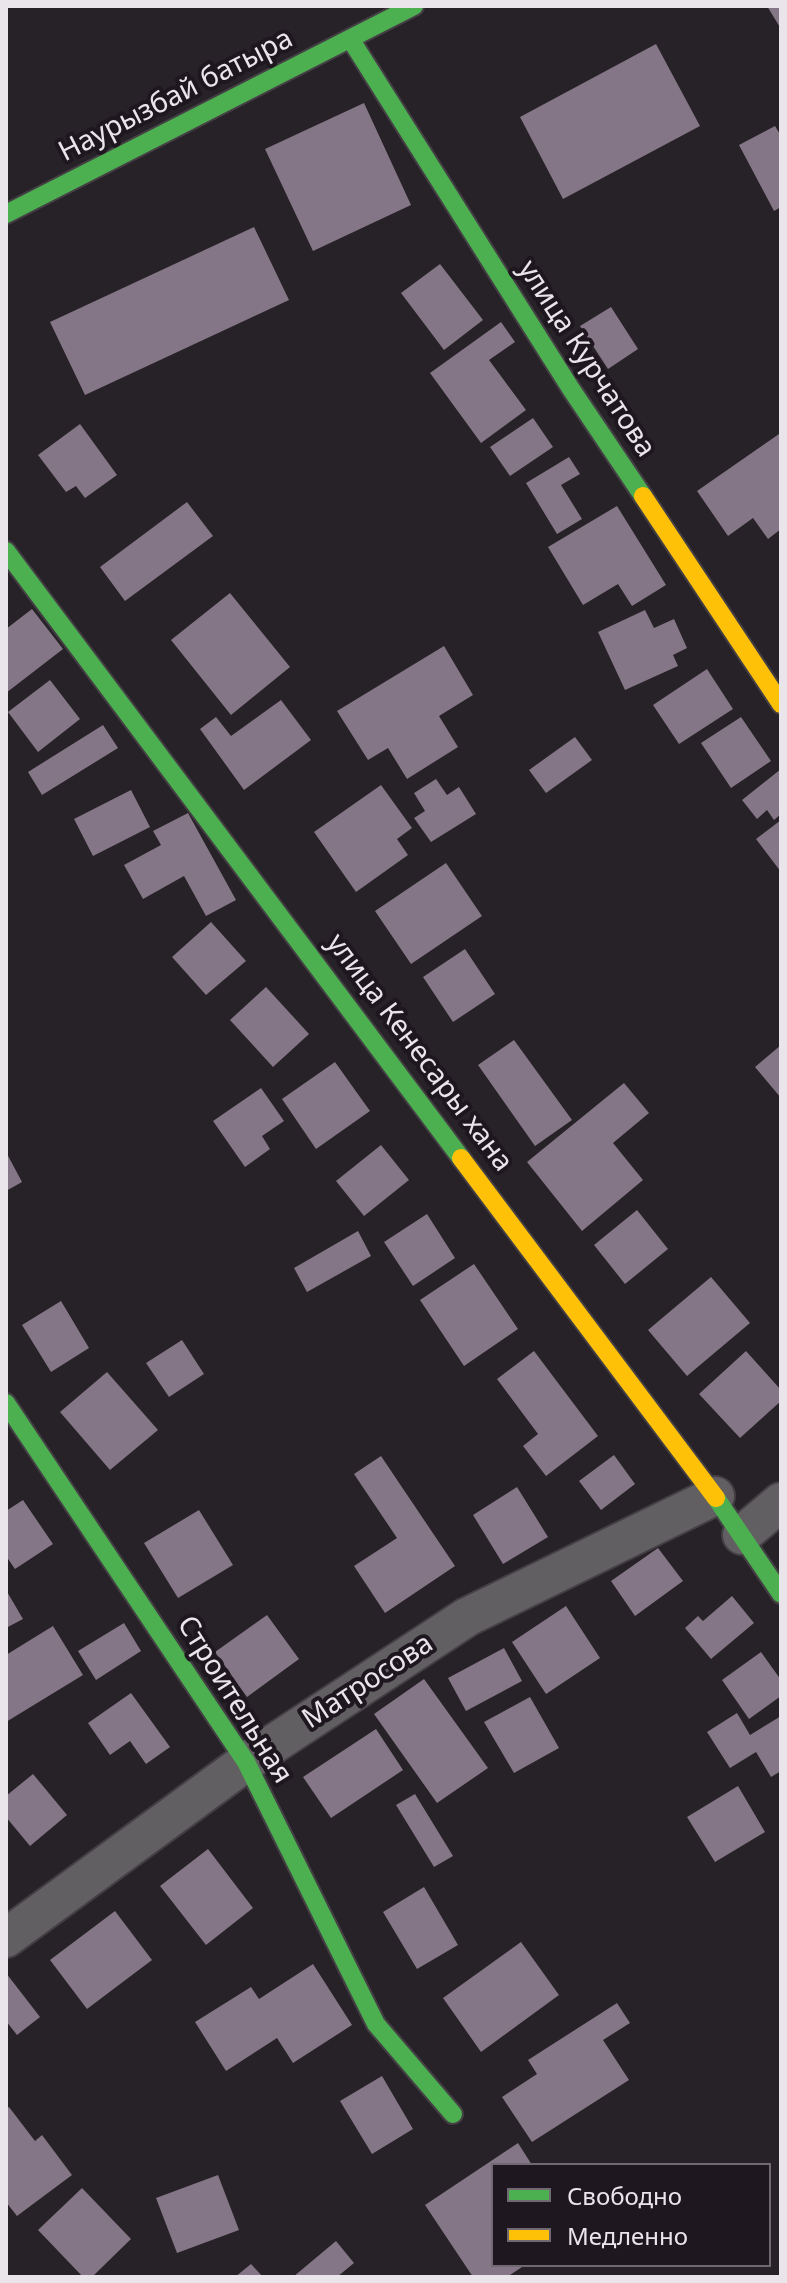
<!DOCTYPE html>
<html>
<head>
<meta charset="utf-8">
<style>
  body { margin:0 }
  #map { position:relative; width:787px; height:2283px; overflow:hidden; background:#272227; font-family:"Noto Sans",sans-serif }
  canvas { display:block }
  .frame { position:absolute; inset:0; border:8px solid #eae5eb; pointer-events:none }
  .legend { position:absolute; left:491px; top:2163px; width:280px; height:104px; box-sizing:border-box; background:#1f171f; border:2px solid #706971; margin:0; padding:10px 14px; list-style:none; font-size:24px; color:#eae5eb }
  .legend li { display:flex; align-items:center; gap:16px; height:40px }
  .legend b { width:40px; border:2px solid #706971 }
</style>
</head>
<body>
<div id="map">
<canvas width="787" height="2283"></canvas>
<div class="frame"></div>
<ul class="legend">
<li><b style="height:10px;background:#4caf50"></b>Свободно</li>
<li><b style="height:10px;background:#ffc107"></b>Медленно</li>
</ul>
</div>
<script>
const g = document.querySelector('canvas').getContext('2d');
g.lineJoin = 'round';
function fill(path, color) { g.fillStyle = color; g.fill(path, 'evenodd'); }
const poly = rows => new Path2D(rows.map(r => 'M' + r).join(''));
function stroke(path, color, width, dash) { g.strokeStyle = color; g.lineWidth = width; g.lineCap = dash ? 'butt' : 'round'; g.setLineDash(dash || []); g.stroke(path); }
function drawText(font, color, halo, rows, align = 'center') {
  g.font = font + ' "Noto Sans",sans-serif'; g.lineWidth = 8; g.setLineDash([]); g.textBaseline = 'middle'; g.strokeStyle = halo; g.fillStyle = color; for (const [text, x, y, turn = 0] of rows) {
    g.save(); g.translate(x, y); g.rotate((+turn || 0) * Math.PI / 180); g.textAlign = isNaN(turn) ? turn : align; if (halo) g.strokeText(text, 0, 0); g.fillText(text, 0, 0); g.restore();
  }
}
fill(poly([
  [767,6,781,6,781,29],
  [656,44,700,126,563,199,520,117],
  [364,103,411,205,313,251,265,149],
  [775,126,781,136,781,207,774,211,739,145],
  [254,227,289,300,85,395,50,322],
  [440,264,483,320,444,350,401,293],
  [611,307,638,349,608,369,580,326],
  [501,322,515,342,489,360,526,410,481,443,430,373],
  [533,418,553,447,510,476,490,447],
  [80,424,117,475,85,498,76,486,66,492,38,455],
  [779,434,781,529,768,539,753,518,728,536,697,491],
  [569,457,580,474,561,485,582,519,557,534,526,483],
  [187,502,213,536,125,601,100,567],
  [617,506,666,585,632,606,618,584,583,605,548,547],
  [230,593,290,667,231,715,171,640],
  [32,609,63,649,6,693,6,629],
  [645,610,654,628,674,619,687,648,673,655,678,666,625,690,598,632],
  [444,646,473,695,439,716,458,747,407,779,388,748,368,760,337,711],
  [707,669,733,709,679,744,653,705],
  [50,680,80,719,38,752,8,712],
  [281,700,311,740,244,790,200,729,216,717,231,736],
  [741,717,771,761,731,788,701,743],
  [103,725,118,748,42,795,28,772],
  [575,737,592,760,546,793,529,770],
  [781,769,781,814,774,820,767,810,757,819,742,800],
  [436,779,447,795,459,787,476,814,431,842,414,818,425,811,414,793],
  [381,785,412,828,397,839,408,855,356,892,314,832],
  [131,790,150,827,93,856,74,819],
  [188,813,236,900,206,916,184,876,143,899,124,865,161,845,153,831],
  [781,820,781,872,756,839],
  [446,863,482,916,411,964,375,911],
  [211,922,246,961,206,995,172,957],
  [465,949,495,994,453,1022,423,977],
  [266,987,309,1034,273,1067,230,1020],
  [514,1040,572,1120,535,1146,478,1065],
  [781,1045,781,1098,755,1067],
  [335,1062,370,1111,316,1149,282,1099],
  [624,1083,649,1113,613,1143,643,1180,582,1231,527,1162],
  [261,1088,284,1121,262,1136,270,1149,245,1167,213,1121],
  [381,1145,409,1180,364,1216,336,1181],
  [6,1152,22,1182,6,1191],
  [637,1210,668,1249,625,1284,594,1245],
  [427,1214,455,1258,413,1286,384,1242],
  [358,1231,371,1256,307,1292,294,1268],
  [474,1264,518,1329,464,1366,420,1300],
  [711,1277,750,1323,687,1376,648,1330],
  [61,1301,89,1348,51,1372,22,1325],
  [182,1340,204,1374,169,1397,146,1363],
  [534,1351,598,1436,546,1476,523,1446,538,1434,497,1379],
  [746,1351,781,1390,781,1401,740,1438,699,1394],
  [107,1372,158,1430,110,1470,60,1412],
  [614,1455,635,1484,601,1510,579,1481],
  [381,1456,455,1566,385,1613,354,1566,397,1538,354,1474],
  [517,1487,548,1537,503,1564,473,1515],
  [23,1500,53,1544,15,1569,6,1556,6,1511],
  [199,1510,233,1565,178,1598,144,1543],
  [658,1548,683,1581,635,1616,611,1581],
  [6,1590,23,1619,6,1628],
  [732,1596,754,1623,711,1659,685,1628,698,1616,703,1621],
  [566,1606,600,1658,546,1694,512,1642],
  [267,1615,299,1659,247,1697,215,1652],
  [124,1623,141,1651,96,1680,78,1651],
  [53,1626,83,1675,6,1722,6,1655],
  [504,1648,522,1681,466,1711,448,1678],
  [761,1652,781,1680,781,1696,749,1719,722,1680],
  [424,1679,488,1768,437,1803,374,1714],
  [131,1693,170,1747,146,1764,130,1741,110,1755,88,1723],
  [530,1697,559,1748,514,1773,484,1722],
  [737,1713,750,1735,781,1716,781,1771,771,1777,756,1752,730,1768,707,1732],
  [376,1729,403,1770,331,1818,303,1777],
  [33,1774,67,1815,30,1846,6,1817,6,1796],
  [738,1786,765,1832,715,1862,687,1817],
  [415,1794,453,1856,434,1867,396,1805],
  [208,1849,253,1908,206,1945,160,1886],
  [424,1887,458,1945,417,1969,383,1912],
  [115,1911,152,1960,87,2009,50,1960],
  [521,1942,559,1995,481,2052,443,1998],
  [313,1964,352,2025,293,2063,277,2038,226,2071,195,2022,251,1987,259,1999],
  [6,1973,40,2017,17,2035,6,2021],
  [617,2003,630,2023,603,2040,629,2080,532,2142,502,2097,537,2074,528,2060],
  [382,2076,413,2129,372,2154,340,2101],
  [9,2107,35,2141,42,2135,72,2175,17,2216,6,2202,6,2109],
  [518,2143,532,2165,493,2165,493,2265,525,2265,507,2277,473,2277,425,2205],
  [218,2175,239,2230,177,2253,156,2198],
  [82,2188,131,2239,92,2277,83,2277,38,2230],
  [336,2241,354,2263,337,2277,293,2277],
  [251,2264,263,2277,235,2277]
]), '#847686');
const street = poly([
  [742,1535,781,1502],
  [6,1938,246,1762,467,1617,715,1496]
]);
const fast = poly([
  [351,40,571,389,643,496],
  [6,214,414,6],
  [6,551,461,1158],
  [6,1403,246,1762,376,2024,453,2114],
  [716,1498,781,1594]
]);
const slow = poly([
  [643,496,781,704],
  [461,1158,716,1498]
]);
stroke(street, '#443f44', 42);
stroke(fast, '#443f44', 22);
stroke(slow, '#443f44', 22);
stroke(street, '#625f63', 38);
stroke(fast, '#4caf50', 18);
stroke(slow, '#ffc107', 18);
drawText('28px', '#eae5eb', '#1f171f', [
  ["Наурызбай батыра",176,96,-27],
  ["улица Курчатова",586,359,57],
  ["улица Кенесары хана",419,1053,53],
  ["Матросова",368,1682,-33],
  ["Строительная",234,1700,58]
]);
</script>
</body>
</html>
